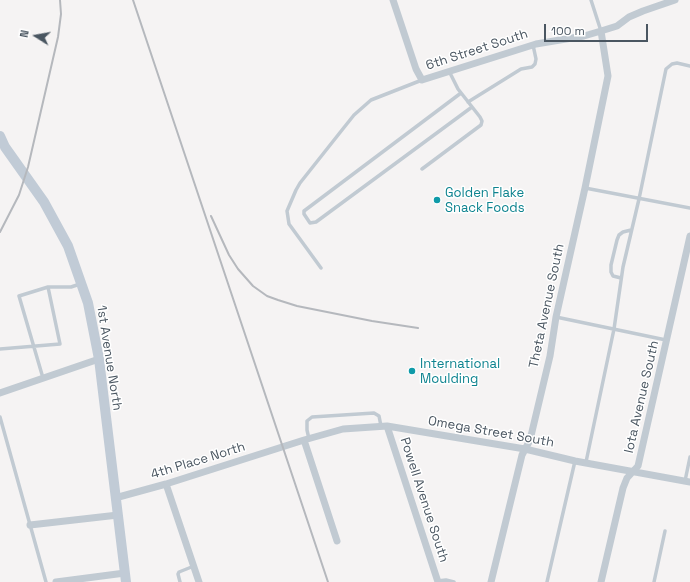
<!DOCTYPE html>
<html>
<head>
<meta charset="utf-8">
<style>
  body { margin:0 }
  #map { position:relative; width:690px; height:582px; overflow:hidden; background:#f5f3f3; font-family:"Space Grotesk",sans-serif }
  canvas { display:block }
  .north { position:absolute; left:16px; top:16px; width:40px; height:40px; -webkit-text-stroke:3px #fff; paint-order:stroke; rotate:281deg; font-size:11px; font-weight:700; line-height:16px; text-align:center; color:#4a5661 }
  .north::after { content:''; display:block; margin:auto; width:14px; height:18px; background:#4a5661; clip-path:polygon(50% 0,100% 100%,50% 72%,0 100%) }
  .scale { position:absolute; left:544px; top:24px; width:104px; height:18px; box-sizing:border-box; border:2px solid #4a5661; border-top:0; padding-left:5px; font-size:12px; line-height:14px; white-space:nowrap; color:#4a5661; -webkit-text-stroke:3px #fff; paint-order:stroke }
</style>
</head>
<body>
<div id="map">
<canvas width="690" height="582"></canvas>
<div class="north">N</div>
<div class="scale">100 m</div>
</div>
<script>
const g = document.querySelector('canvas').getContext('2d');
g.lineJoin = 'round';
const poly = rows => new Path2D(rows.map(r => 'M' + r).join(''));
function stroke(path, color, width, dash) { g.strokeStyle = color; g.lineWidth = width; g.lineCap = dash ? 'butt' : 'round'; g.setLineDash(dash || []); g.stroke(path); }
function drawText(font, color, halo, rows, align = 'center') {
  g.font = font + ' "Space Grotesk",sans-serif'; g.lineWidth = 3; g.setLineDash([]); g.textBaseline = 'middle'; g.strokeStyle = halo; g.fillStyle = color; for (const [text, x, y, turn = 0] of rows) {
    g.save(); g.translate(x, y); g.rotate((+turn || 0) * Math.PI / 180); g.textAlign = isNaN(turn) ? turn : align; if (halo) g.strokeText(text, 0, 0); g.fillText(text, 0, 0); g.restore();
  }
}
stroke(poly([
  [591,0,601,31],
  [461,93,304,211,304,214,310,223,316,222,472,107],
  [468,102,521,69,532,67,535,64,536,59,533,45],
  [422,169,481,125,482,121,480,117,458,89,449,71],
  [585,188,690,208],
  [321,268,289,224,287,211,296,190,300,183,342,130,354,115,371,100,422,80],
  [621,278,613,276,611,272,611,265,617,240,619,235,623,232,631,230],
  [556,317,666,340],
  [0,349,60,344,48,287],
  [43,378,19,296,48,287,71,287,80,284],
  [0,417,46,582],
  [309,439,307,430,307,421,312,417,374,413,379,416,381,426],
  [586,462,614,329,623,267,639,199,666,69,672,64,677,63,690,66],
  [685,481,690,457],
  [437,581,446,580,454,582],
  [180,582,178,574,179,572,194,566],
  [547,582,575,461],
  [654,582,665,531]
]), '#c1cad2', 3.5);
stroke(poly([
  [393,0,416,69,422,80,536,44,584,36,601,31,617,26,629,17,643,11,675,0],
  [0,393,99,359],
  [387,426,438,582],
  [304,440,337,541],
  [166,484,199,582],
  [115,498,166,484,304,440,343,429,387,426,525,449,575,461,690,482],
  [30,525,118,515],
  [56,582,125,573],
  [491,582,522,455,530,440,550,356,556,317,585,188,608,76,601,31],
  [601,582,623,488,627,478,638,466,690,236]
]), '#c1cad2', 7);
stroke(poly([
  [0,136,5,147,44,202,68,246,88,303,99,359,126,582]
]), '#c1cbd6', 10);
stroke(poly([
  [133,0,328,582],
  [211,216,229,255,238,269,253,286,267,296,278,300,297,306,372,321,418,328],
  [0,232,19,195,28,167,58,37,61,14,60,0]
]), '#b5b8bd', 2);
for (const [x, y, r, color] of [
  [437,200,4,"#0f9aa8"],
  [412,371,4,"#0f9aa8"]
]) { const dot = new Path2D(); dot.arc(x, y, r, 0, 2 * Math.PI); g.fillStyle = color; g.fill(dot); stroke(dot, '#fff', 1.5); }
drawText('13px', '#4a5661', '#fff', [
  ["6th Street South",477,50,-18],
  ["Theta Avenue South",547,306,-78],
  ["1st Avenue North",109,358,81],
  ["Iota Avenue South",642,397,-77],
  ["Omega Street South",491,432,10],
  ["4th Place North",198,461,-17],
  ["Powell Avenue South",424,500,72]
]);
drawText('13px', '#0d838f', '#fff', [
  ["Golden Flake",445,193],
  ["Snack Foods",445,208],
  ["International",420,364],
  ["Moulding",420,379]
], 'left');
</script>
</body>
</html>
